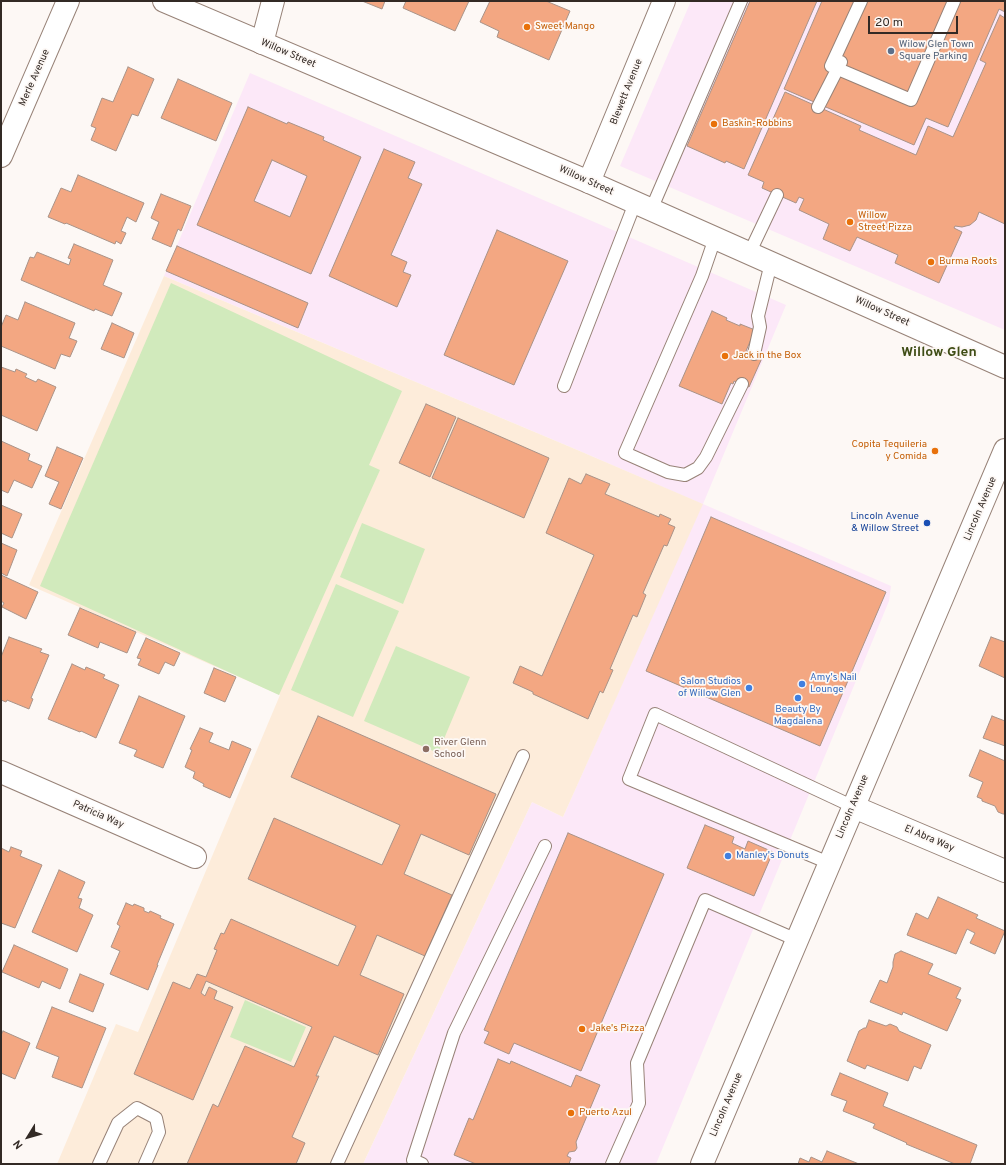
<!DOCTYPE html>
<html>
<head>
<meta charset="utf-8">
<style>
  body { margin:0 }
  #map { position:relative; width:1006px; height:1165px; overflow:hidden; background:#fdf8f5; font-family:Overpass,sans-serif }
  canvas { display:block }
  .frame { position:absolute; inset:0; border:2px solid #332a25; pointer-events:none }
  .north { position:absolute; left:8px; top:1117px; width:40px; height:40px; -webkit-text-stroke:3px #fdf8f5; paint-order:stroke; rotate:233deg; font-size:11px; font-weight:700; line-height:16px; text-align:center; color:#332a25 }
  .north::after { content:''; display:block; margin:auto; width:14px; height:18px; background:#332a25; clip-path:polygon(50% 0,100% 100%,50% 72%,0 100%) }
  .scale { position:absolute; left:868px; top:16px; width:90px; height:18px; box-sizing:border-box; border:2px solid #332a25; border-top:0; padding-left:5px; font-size:12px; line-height:14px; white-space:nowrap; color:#332a25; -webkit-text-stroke:3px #fdf8f5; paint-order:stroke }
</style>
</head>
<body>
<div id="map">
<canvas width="1006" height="1165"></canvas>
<div class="frame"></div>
<div class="north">N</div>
<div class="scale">20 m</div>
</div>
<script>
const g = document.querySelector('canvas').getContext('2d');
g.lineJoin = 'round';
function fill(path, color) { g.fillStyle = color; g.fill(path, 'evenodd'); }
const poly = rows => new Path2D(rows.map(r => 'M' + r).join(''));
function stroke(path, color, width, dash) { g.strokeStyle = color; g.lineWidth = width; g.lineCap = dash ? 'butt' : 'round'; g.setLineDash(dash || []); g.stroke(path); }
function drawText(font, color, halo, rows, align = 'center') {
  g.font = font + ' Overpass,sans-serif'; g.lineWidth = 3.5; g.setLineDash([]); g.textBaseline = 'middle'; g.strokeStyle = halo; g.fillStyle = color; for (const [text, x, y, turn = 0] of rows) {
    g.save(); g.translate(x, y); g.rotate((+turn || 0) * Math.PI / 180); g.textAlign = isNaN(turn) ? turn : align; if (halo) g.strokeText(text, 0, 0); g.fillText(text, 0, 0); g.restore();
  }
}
fill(poly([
  [691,1,1005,1,1005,330,620,166],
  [250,73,786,305,703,504,891,586,889,601,656,1164,363,1164,532,802,563,817,702,504,575,449,164,276]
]), '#fce8f8');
fill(poly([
  [164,276,575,449,703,504,563,817,532,802,363,1164,57,1164,116,1024,138,1032,280,695,29,585]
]), '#fdecda');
fill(poly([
  [171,283,402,391,369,465,380,470,279,695,40,586],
  [362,523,425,549,403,604,340,577],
  [336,584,399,611,353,717,291,690],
  [396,646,470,677,438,753,364,721],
  [245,1000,306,1027,291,1062,230,1037]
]), '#d1eabc');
const building = poly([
  [362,1,385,1,382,9,362,1],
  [406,1,469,1,455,31,403,8,406,1],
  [490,1,546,1,570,11,549,60,497,37,499,31,480,22,490,1],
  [750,1,817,1,744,169,726,161,725,163,687,146,750,1],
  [822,1,1005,1,1005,12,999,9,948,127,926,118,914,145,784,89,822,1],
  [1000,15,1005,18,1005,224,979,212,976,220,970,225,962,227,955,226,954,228,962,232,939,283,895,263,898,255,857,237,850,251,823,239,829,224,799,210,804,199,799,197,796,203,762,188,764,182,748,175,785,92,861,126,859,130,916,155,928,126,953,137,986,63,980,60,1000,15],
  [128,67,154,79,138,116,132,114,116,151,91,140,96,128,91,126,102,98,113,102,128,67],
  [178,79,232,103,216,141,161,118,178,79],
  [248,107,287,124,288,122,324,137,323,140,361,157,311,274,197,225,248,107],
  [272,160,307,176,290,217,254,201,272,160],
  [384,149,415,162,408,178,422,184,391,255,407,262,403,272,411,275,397,307,329,276,384,149],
  [78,175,144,203,136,222,127,217,121,231,126,233,121,244,116,241,115,244,66,223,65,224,48,217,61,188,71,192,78,175],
  [161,194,191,206,181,231,178,229,171,247,152,239,159,222,151,218,161,194],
  [497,230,568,261,514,385,444,355,497,230],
  [74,244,113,260,103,285,122,293,112,316,95,309,94,311,21,280,30,257,34,258,37,252,69,265,71,259,68,258,74,244],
  [177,246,308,303,298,328,166,271,177,246],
  [25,302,75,323,69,338,77,341,70,357,61,354,55,369,1,346,1,327,6,315,18,320,25,302],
  [712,311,727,318,726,320,740,326,740,324,755,330,746,351,762,358,749,387,734,381,733,384,731,383,722,404,679,386,712,311],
  [112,323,134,333,124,358,101,349,112,323],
  [1,367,15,372,16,369,27,374,25,377,36,382,38,379,56,387,37,431,1,415,1,367],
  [426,404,456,417,430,477,399,463,426,404],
  [458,418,549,458,524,518,432,478,458,418],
  [1,441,30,454,28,460,42,466,32,488,14,480,8,493,1,490,1,441],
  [57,447,83,458,61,509,49,504,59,482,45,476,57,447],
  [586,474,610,484,605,494,659,517,660,514,671,519,668,524,675,527,667,546,664,545,643,593,646,595,637,617,633,615,610,669,613,670,603,693,600,691,588,719,533,694,533,692,513,683,520,666,542,676,594,555,546,533,569,478,581,484,586,474],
  [1,505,22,514,12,538,1,533,1,505],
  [711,517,886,592,820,746,646,671,711,517],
  [1,543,17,550,7,576,1,573,1,543],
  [1,575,38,592,26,619,2,607,4,603,1,601,1,575],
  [80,608,136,632,127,653,100,642,98,648,68,635,80,608],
  [9,637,42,649,40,652,49,655,31,698,33,699,29,709,7,700,6,702,1,700,1,657,9,637],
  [991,637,1005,642,1005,678,979,666,991,637],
  [146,638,180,653,174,666,165,662,159,674,138,665,141,659,137,658,146,638],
  [72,664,85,670,86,667,105,675,103,678,119,685,96,738,81,731,80,732,48,719,72,664],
  [214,668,236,677,225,702,204,693,214,668],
  [139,696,185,716,163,768,134,756,137,750,119,743,139,696],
  [318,716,496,794,469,855,421,834,404,874,452,895,425,956,377,935,360,975,404,994,378,1055,334,1036,316,1076,319,1076,292,1137,305,1143,296,1164,187,1164,213,1104,218,1107,245,1046,294,1067,312,1027,206,981,201,993,205,996,209,987,217,991,214,999,233,1007,193,1100,134,1074,173,982,190,989,197,974,206,977,217,950,214,949,221,933,224,934,231,919,338,966,356,926,248,879,274,818,382,865,400,825,291,777,318,716],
  [992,716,1005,721,1005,746,983,738,992,716],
  [200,728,213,733,209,742,229,750,232,741,251,749,230,798,203,786,204,784,193,778,195,772,185,767,192,750,190,749,200,728],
  [980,750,1005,761,1005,814,1003,814,998,812,995,806,982,801,982,799,977,797,983,782,969,776,980,750],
  [705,825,734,837,732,843,745,849,748,841,773,852,754,896,687,868,705,825],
  [568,833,664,874,581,1071,514,1043,509,1054,484,1043,489,1032,484,1030,568,833],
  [11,847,22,851,20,856,42,865,15,928,1,923,1,848,9,852,11,847],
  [59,870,85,882,78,898,82,899,79,908,93,915,77,952,32,932,59,870],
  [938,897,978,915,976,918,1005,931,995,954,970,943,975,933,967,929,956,954,907,935,916,913,928,919,938,897],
  [126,903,133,906,134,904,144,908,144,911,149,913,150,911,161,916,160,918,174,924,157,965,158,965,148,990,110,974,120,951,111,947,120,926,117,924,126,903],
  [14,945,68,969,60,989,42,981,39,988,2,972,14,945],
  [901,951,933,964,928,974,961,988,956,998,961,1000,947,1031,903,1012,902,1015,870,1002,880,980,887,983,893,967,893,962,895,954,901,951],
  [80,974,104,984,93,1012,69,1002,80,974],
  [52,1007,106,1028,82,1088,52,1077,59,1057,36,1048,52,1007],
  [869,1020,886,1026,890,1024,897,1027,899,1031,931,1045,921,1069,914,1066,908,1081,867,1065,865,1069,847,1061,859,1031,864,1028,866,1028,869,1020],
  [3,1031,30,1043,15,1079,1,1073,1,1035,3,1031],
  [498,1059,510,1064,511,1061,571,1087,576,1075,600,1085,576,1142,577,1148,575,1151,569,1152,567,1156,571,1158,569,1164,476,1164,454,1155,469,1118,473,1120,498,1059],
  [840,1073,888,1093,883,1106,977,1145,970,1164,955,1164,906,1144,907,1143,873,1128,875,1124,843,1111,847,1101,831,1095,840,1073],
  [827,1151,859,1164,798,1164,800,1158,809,1162,811,1157,822,1162,827,1151]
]);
fill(building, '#f3a782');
stroke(building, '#a99388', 1);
const lane = poly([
  [861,1,831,66,911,100,954,1],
  [818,107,841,62],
  [651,210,741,1],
  [715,238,702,276,625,453,668,472,685,475,698,468,706,457,742,384],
  [749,254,777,195],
  [754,354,760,327,758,316,771,263],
  [564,386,635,203],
  [829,863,629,779,655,714,854,807],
  [99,1164,118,1123,137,1108,156,1118,159,1132,145,1164],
  [337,1164,523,756],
  [422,1164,413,1160,454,1033,545,846],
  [612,1164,639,1103,637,1063,705,900,797,940]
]);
const street = poly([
  [262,43,273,1],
  [1,156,68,1],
  [589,182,664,1],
  [1,772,195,857],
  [854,807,1005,871]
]);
const secondary = poly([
  [164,1,589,182,1005,367],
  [702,1164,1005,450]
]);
stroke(lane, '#978277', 14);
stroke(street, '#978277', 24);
stroke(secondary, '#978277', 24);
stroke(lane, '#fff', 12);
stroke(street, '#fff', 22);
stroke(secondary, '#fff', 22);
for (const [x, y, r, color] of [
  [527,27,4,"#e8710a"],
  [891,51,4,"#5c6f8a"],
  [714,124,4,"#e8710a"],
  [850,222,4,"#e8710a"],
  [931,262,4,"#e8710a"],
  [725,356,4,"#e8710a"],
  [935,451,4,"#e8710a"],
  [927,523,4,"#1a4fb4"],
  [802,684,4,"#3f7fe0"],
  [749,688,4,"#3f7fe0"],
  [798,698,4,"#3f7fe0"],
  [426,749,4,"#8d6e63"],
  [728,856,4,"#3f7fe0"],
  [582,1029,4,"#e8710a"],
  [571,1113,4,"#e8710a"]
]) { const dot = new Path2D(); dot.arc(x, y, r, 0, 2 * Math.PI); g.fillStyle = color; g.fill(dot); stroke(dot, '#fdf8f5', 1.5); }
drawText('10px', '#c56008', '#fdf8f5', [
  ["Sweet Mango",535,27],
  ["Baskin-Robbins",722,124],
  ["Willow",858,216],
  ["Street Pizza",858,228],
  ["Burma Roots",939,262],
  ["Jack in the Box",733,356],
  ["Copita Tequileria",927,445,"right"],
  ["y Comida",927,457,"right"],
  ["Jake's Pizza",590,1029],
  ["Puerto Azul",579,1113]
], 'left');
drawText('10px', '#4e5e75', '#fdf8f5', [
  ["Wilow Glen Town",899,45],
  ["Square Parking",899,57]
], 'left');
drawText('10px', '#332a25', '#fdf8f5', [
  ["Willow Street",288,54,23],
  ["Merle Avenue",35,78,-66],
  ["Blewett Avenue",627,92,-68],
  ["Willow Street",586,181,24],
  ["Willow Street",882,312,24],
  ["Lincoln Avenue",981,509,-67],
  ["Lincoln Avenue",853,807,-67],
  ["Patricia Way",98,815,24],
  ["El Abra Way",929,839,23],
  ["Lincoln Avenue",727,1105,-67]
]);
drawText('10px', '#164399', '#fdf8f5', [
  ["Lincoln Avenue",919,517],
  ["& Willow Street",919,529]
], 'right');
drawText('10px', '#366cbe', '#fdf8f5', [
  ["Amy's Nail",810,678],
  ["Lounge",810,690],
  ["Salon Studios",741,682,"right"],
  ["of Willow Glen",741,694,"right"],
  ["Beauty By",798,710,"center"],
  ["Magdalena",798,722,"center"],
  ["Manley's Donuts",736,856]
], 'left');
drawText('10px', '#785e54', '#fdf8f5', [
  ["River Glenn",434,743],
  ["School",434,755]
], 'left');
drawText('bold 14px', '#3f4d16', '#fdf8f5', [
  ["Willow Glen",939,353]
]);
</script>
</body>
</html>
